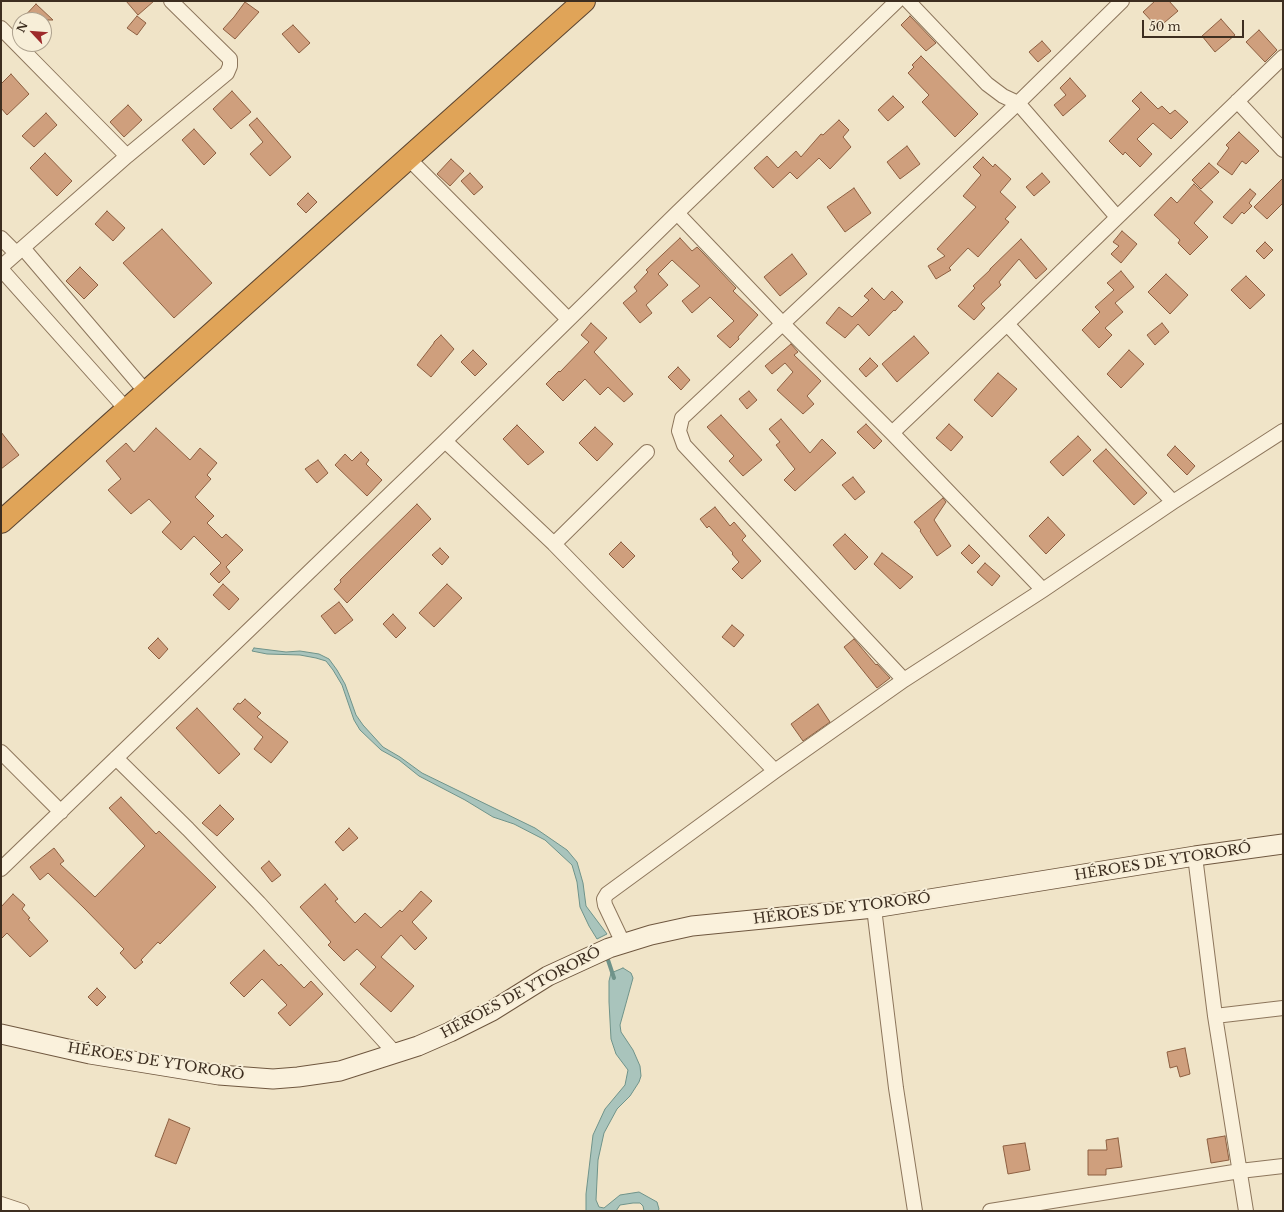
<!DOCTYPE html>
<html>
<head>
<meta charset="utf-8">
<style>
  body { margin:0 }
  #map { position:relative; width:1284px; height:1212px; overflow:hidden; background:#f0e4c8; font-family:"Libre Baskerville",serif }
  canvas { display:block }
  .frame { position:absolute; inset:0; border:2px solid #3d2e20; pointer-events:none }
  .north { position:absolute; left:12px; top:12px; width:40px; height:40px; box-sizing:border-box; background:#f7eed8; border:1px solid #ada18e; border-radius:50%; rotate:296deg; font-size:11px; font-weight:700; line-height:16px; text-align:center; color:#3d2e20 }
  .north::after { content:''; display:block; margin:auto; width:14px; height:18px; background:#9e2a2b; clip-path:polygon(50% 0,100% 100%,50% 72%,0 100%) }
  .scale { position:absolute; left:1142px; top:20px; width:102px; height:18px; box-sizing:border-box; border:2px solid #3d2e20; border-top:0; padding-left:5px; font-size:12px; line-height:14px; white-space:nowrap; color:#3d2e20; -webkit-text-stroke:3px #f7eed8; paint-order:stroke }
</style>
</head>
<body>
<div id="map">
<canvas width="1284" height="1212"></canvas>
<div class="frame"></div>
<div class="north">N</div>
<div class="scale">50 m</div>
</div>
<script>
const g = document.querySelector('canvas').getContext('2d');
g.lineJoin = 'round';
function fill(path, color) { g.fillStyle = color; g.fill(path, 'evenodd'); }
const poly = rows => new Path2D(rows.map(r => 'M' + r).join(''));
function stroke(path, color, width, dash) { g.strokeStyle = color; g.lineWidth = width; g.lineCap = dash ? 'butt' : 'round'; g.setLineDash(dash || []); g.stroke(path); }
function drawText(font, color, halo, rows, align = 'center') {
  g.font = font + ' "Libre Baskerville",serif'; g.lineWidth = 4; g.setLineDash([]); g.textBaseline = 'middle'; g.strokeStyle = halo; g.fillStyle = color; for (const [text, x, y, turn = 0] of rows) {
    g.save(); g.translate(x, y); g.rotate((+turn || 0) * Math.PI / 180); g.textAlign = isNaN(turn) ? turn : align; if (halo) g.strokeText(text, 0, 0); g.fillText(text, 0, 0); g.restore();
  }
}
const water = poly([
  [254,648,286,652,300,651,319,654,329,659,337,670,345,684,356,715,363,725,383,747,400,757,422,773,535,828,567,850,577,862,583,883,586,906,607,934,597,939,589,926,580,907,577,882,572,865,545,840,514,824,493,817,465,800,419,776,399,760,381,750,360,730,354,720,342,685,333,670,326,661,316,658,300,655,267,654,252,651,254,648],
  [623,968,631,973,633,978,620,1025,621,1032,633,1050,640,1066,641,1076,639,1082,630,1096,617,1109,604,1133,598,1160,596,1200,599,1207,604,1208,620,1195,639,1192,657,1202,659,1209,658,1211,644,1211,643,1206,640,1203,633,1203,620,1205,616,1211,586,1211,586,1194,593,1135,605,1109,625,1085,628,1070,616,1054,611,1039,609,1002,609,981,611,973,623,968]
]);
fill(water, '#a9c4bc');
stroke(water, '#6f938a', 1);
stroke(poly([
  [606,954,614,978]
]), '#6f938a', 4);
const building = poly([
  [126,1,154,1,138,15,126,1],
  [1155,1,1169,1,1178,11,1158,28,1143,12,1155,1],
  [245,2,259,12,235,39,223,29,234,17,245,2],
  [36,4,53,20,21,20,36,4],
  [137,16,146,23,137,35,127,28,137,16],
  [910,16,936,43,926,51,901,25,910,16],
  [1221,19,1235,35,1215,52,1202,36,1221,19],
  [293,25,310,43,299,53,282,34,293,25],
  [1259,30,1277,50,1265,62,1246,42,1259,30],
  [1042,41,1051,51,1038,62,1029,52,1042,41],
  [921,56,978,114,955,137,922,102,929,95,908,73,914,67,912,65,921,56],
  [11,74,29,94,7,115,1,108,1,84,11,74],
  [1070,78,1086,96,1063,116,1054,105,1066,95,1060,88,1070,78],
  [232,91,251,112,231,129,213,109,232,91],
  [1141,92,1158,109,1162,106,1170,114,1175,110,1188,122,1171,139,1153,123,1137,139,1152,154,1140,167,1125,152,1123,155,1109,141,1140,109,1132,101,1141,92],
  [893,96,904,107,888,121,878,110,893,96],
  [128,105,142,120,124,137,110,122,128,105],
  [46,113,57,125,34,147,22,136,46,113],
  [257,118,291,157,270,176,250,154,263,142,249,125,257,118],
  [839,120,849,130,843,137,851,147,830,169,819,158,797,179,790,172,773,188,754,168,767,156,778,168,796,151,801,157,821,134,823,135,839,120],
  [194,129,216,153,204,165,182,140,194,129],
  [1239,132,1259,151,1246,164,1242,161,1232,175,1217,164,1229,148,1226,145,1239,132],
  [907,146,920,164,900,179,887,162,907,146],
  [45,153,72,181,57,196,30,168,45,153],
  [983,157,993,167,995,164,1011,179,1000,192,1016,207,1005,219,1009,222,978,257,968,248,949,268,951,270,936,279,928,266,945,256,937,249,976,207,963,196,981,175,973,167,983,157],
  [451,159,464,171,450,186,437,174,451,159],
  [1209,163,1219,172,1201,189,1192,180,1209,163],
  [470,173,483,187,474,195,461,181,470,173],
  [1042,173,1050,182,1034,196,1026,187,1042,173],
  [1283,178,1283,203,1267,219,1254,207,1283,178],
  [1194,184,1213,202,1194,223,1208,237,1190,255,1178,243,1180,240,1154,215,1171,197,1177,203,1194,184],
  [854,188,871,213,845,232,827,207,854,188],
  [1250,189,1256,194,1249,203,1252,206,1244,214,1242,212,1232,224,1223,217,1250,189],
  [308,193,317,202,306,213,297,204,308,193],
  [107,211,125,228,113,241,95,224,107,211],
  [162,229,212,283,174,318,123,263,162,229],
  [1122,231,1137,244,1121,263,1111,254,1119,246,1113,242,1122,231],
  [680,238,692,251,697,247,703,253,736,288,733,291,758,315,738,337,739,339,730,348,717,336,734,321,710,297,692,313,682,301,700,286,672,260,658,274,668,285,646,305,652,313,640,323,623,303,637,291,634,287,648,272,646,270,680,238],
  [1021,239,1047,269,1036,279,1019,259,999,282,1001,285,981,304,985,308,974,320,958,306,975,288,973,286,990,270,990,269,1021,239],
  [1265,242,1273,250,1264,259,1256,251,1265,242],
  [792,254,807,274,780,296,764,277,792,254],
  [80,267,98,285,84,299,66,281,80,267],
  [1121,271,1134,287,1115,303,1123,312,1105,328,1112,335,1099,348,1082,330,1100,312,1095,307,1114,290,1107,283,1121,271],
  [1166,274,1188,295,1170,314,1148,292,1166,274],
  [1246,276,1265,295,1250,309,1231,290,1246,276],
  [872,288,884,300,892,291,903,302,895,311,894,310,869,336,858,324,845,338,826,323,839,307,852,317,869,300,864,296,872,288],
  [591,323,607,338,594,352,633,394,624,402,608,387,600,395,585,379,563,401,546,384,559,371,560,372,589,342,581,335,591,323],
  [1162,323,1169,332,1155,345,1147,335,1162,323],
  [441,335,454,349,431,377,417,365,434,343,434,342,441,335],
  [914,336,929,353,897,382,882,364,914,336],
  [791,344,798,352,794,355,821,381,807,396,814,404,803,414,777,390,793,372,785,363,772,374,765,366,791,344],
  [473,350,487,364,475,376,461,362,473,350],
  [1129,350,1144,364,1121,388,1107,374,1129,350],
  [870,358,878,366,866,377,859,369,870,358],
  [678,367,690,380,681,390,668,377,678,367],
  [998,373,1017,389,992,417,974,400,998,373],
  [749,391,757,400,747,409,739,399,749,391],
  [721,415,762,460,743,476,729,461,734,456,707,427,721,415],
  [781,419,810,453,822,439,836,453,795,491,784,480,795,469,776,445,780,442,769,429,781,419],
  [866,424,882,441,874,449,857,432,866,424],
  [949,424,963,437,951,451,936,438,949,424],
  [517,425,544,452,528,465,503,439,517,425],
  [595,427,613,444,597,461,579,443,595,427],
  [156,428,190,460,200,448,217,463,207,475,211,479,195,497,214,516,207,523,222,538,226,534,243,550,226,567,230,572,219,583,210,574,221,563,194,536,181,550,162,532,171,522,149,499,131,514,108,490,121,479,106,461,126,443,134,452,156,428],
  [1,432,19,455,1,469,1,432],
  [1078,436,1091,450,1063,476,1050,462,1078,436],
  [1175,446,1195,466,1187,475,1167,455,1175,446],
  [1106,449,1147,493,1134,505,1093,461,1106,449],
  [361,452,369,460,366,464,382,480,367,496,335,465,345,454,352,461,361,452],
  [318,460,328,473,317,483,305,469,318,460],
  [853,477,865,492,855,500,842,485,853,477],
  [943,498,946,502,934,520,951,546,937,556,920,531,921,530,914,522,943,498],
  [417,504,431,519,347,603,334,589,341,582,340,580,417,504],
  [715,507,730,526,734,522,746,536,742,540,761,561,742,579,732,569,739,562,732,554,733,553,709,526,707,528,700,519,715,507],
  [1048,517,1065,535,1046,554,1029,536,1048,517],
  [845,534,868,557,855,570,833,545,845,534],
  [621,542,635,556,623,568,609,554,621,542],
  [969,545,980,556,972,564,961,553,969,545],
  [440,548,449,557,442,565,432,555,440,548],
  [882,553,913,577,900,589,874,564,882,553],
  [985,563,1000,576,992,586,977,572,985,563],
  [223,584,239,599,229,610,213,595,223,584],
  [447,584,462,598,434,627,419,613,447,584],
  [339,602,353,620,335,634,321,616,339,602],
  [393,614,406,628,396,638,383,624,393,614],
  [732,625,744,635,734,647,722,637,732,625],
  [158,638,168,649,159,659,148,648,158,638],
  [854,639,876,665,877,664,890,678,877,688,844,647,854,639],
  [245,699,261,713,257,717,288,742,271,763,254,749,263,737,233,709,238,703,240,704,245,699],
  [818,704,830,722,803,741,791,724,818,704],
  [197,708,240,754,219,774,176,728,197,708],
  [121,797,156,834,159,831,216,887,160,944,158,942,141,960,143,962,135,969,120,953,124,949,84,908,48,873,40,880,30,867,54,848,64,861,60,864,95,897,145,846,109,808,121,797],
  [220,805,234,819,217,836,202,823,220,805],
  [349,828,358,838,343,851,335,842,349,828],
  [269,861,281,875,272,882,261,868,269,861],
  [325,884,338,899,335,901,355,923,365,913,381,928,400,910,402,912,421,891,432,901,412,922,427,938,415,950,401,935,381,957,414,986,391,1012,360,984,376,967,357,949,344,961,328,945,331,942,300,907,325,884],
  [13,894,25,905,22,909,30,918,28,919,48,941,30,957,7,933,1,939,1,907,13,894],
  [264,950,279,966,281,964,304,988,311,981,323,994,290,1026,278,1013,287,1005,262,979,244,997,230,983,264,950],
  [97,988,106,997,97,1006,88,997,97,988],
  [1185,1048,1190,1074,1180,1077,1177,1066,1170,1068,1167,1052,1185,1048],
  [169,1119,190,1128,176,1164,155,1156,169,1119],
  [1225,1136,1229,1160,1211,1163,1207,1139,1225,1136],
  [1118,1138,1122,1167,1106,1169,1106,1175,1088,1175,1088,1150,1107,1150,1106,1140,1118,1138],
  [1025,1143,1030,1170,1008,1174,1003,1146,1025,1143]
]);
fill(building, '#cf9f7d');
stroke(building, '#8d5f41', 1);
const street = poly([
  [908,1,987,84,1003,96,1018,103,1117,217],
  [1,28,127,156],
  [1237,101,1283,150],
  [408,158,568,319],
  [677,213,782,323,892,433,1043,590],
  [1,238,16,253],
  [23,248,146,392],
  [1,267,127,156,227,73,230,66,230,59,171,1],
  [1,269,126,409],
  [1007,324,1173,502],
  [892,433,1007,324,1283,57],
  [445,441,554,544,775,771],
  [554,544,647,452],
  [904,680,684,445,679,431,682,418,1018,103,1122,1],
  [1,752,61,812],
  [116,758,188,829,259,903,395,1053],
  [1195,856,1215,1016,1246,1211],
  [1,869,445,441,677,213,897,1],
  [874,908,896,1088,915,1211],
  [623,943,605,905,604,899,607,894,775,771,904,680,1043,590,1173,502,1283,431],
  [1215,1016,1283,1008],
  [1,1204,22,1211],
  [990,1211,1240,1171,1283,1166]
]);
const secondary = poly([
  [1,1034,90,1054,219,1075,273,1079,298,1077,340,1071,418,1046,450,1032,492,1011,548,976,609,948,651,935,692,926,874,908,1195,856,1283,844]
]);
const highway = poly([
  [1,522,584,1]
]);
stroke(street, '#8d765c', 16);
stroke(secondary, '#6f573f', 21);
stroke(highway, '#5b4430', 24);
stroke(street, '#faf1dc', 14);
stroke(secondary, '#faf1dc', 19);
stroke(highway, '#e0a458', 22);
drawText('14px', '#3d2e20', '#f7eed8', [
  ["HÉROES DE YTORORÓ",1163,862,-9],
  ["HÉROES DE YTORORÓ",842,909,-7],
  ["HÉROES DE YTORORÓ",521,993,-28],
  ["HÉROES DE YTORORÓ",156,1062,9]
]);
</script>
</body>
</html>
